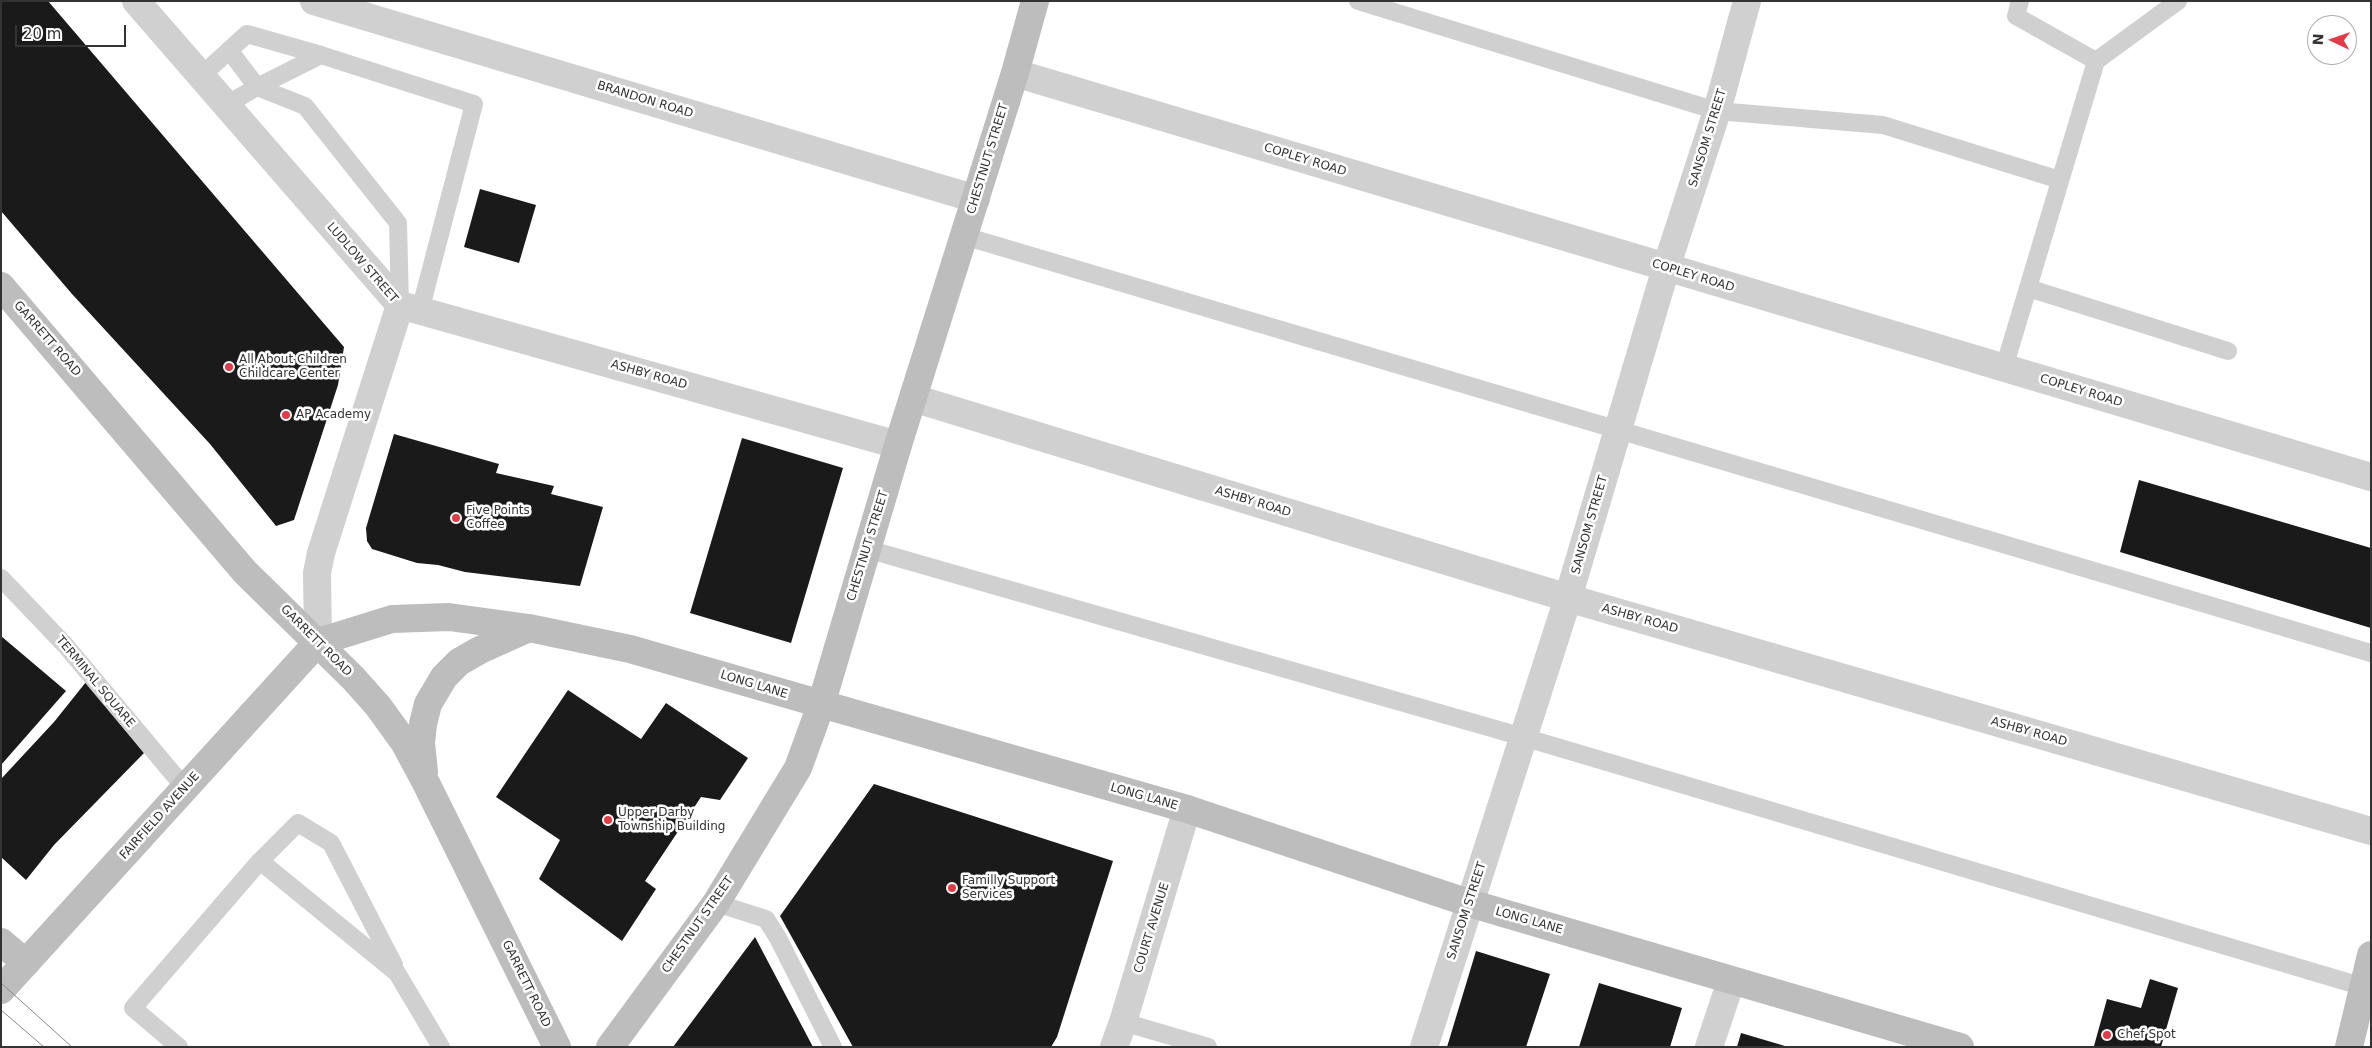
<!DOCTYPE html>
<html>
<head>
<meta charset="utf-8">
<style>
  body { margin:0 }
  #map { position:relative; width:2372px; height:1048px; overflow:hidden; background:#fff; font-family:"DejaVu Sans",sans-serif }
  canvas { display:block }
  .frame { position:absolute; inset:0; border:2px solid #333; pointer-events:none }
  .north { position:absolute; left:2307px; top:15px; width:50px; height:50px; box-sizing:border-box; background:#fff; border:1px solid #adadad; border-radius:50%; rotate:273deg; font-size:14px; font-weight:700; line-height:20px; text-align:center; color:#333 }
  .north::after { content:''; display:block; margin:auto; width:18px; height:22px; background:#e63946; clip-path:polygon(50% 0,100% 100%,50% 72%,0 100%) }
  .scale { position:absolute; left:15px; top:25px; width:111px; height:22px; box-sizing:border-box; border:2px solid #333; border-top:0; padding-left:6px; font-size:15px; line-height:18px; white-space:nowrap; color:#333; -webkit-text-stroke:4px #fff; paint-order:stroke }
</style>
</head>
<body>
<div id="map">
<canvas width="2372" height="1048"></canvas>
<div class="frame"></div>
<div class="north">N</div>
<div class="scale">20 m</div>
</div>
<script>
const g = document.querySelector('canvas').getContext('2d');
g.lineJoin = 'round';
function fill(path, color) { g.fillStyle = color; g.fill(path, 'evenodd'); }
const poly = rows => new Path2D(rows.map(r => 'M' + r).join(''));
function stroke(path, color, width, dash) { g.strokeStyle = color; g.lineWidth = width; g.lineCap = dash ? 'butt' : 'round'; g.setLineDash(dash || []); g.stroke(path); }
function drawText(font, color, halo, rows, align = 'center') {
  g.font = font + ' "DejaVu Sans",sans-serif'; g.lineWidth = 5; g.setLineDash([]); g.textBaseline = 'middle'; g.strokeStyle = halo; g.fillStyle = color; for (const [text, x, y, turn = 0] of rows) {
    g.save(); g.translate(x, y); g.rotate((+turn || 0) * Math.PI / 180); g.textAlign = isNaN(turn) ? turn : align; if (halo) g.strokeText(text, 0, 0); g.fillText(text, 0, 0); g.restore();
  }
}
fill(poly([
  [1,1,48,1,344,347,338,385,294,520,276,526,210,444,72,294,1,211],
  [480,189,536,205,519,263,464,247],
  [394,434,499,464,496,473,554,486,551,494,603,507,580,586,465,572,438,565,417,563,372,549,367,541,366,528],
  [742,438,843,468,791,643,690,613],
  [2139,480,2371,548,2371,628,2120,552],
  [1,636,66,691,1,765],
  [86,682,144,753,54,845,26,880,1,857,1,779,54,722],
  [568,690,641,739,666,703,748,758,720,800,701,797,645,881,656,889,622,941,539,879,560,840,496,797],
  [874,784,1113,861,1057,1037,1051,1047,853,1047,780,916],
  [755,937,813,1047,673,1047],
  [1476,951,1550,974,1526,1047,1447,1047],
  [2150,979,2178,988,2161,1047,2094,1046,2107,999,2141,1008],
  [1599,983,1682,1008,1670,1047,1579,1047],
  [1741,1033,1785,1046,1785,1047,1737,1047]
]), '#1a1a1a');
stroke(poly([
  [1358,1,1717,111,1883,125,2060,180],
  [2020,1,2016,16,2096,61],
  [229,50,257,87,321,55,474,104,420,311],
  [201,76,247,34,321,55],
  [226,105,257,87,305,106,398,223,400,305],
  [964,236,2371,653],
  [2028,288,2228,351],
  [2004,368,2096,61,2178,1],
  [867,549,1523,737,2371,989],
  [1,578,66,646,185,788],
  [260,861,298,823,331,843,394,965],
  [716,903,766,919,778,938,833,1047],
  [1123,1022,1208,1047],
  [179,1047,133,1008,260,861,397,973,441,1047]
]), '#d0d0d0', 18);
stroke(poly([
  [136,1,400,305,321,553,317,573,318,642],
  [314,1,976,199],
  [1015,73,2371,477],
  [400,305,898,445],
  [913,398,1568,598,2371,831],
  [1114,1047,1123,1022,1187,809],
  [1424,1047,1568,598,1666,268,1717,111,1747,1],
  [1709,1047,1731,981]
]), '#d0d0d0', 28);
stroke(poly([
  [1,286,245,572,353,678,378,706,404,742,426,783,557,1047],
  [424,772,421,743,423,724,428,704,444,677,459,662,480,650,529,628],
  [1,942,26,963],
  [1,990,318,642,392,619,449,617,529,628,630,649,1187,809,1469,903,1960,1047],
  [610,1047,716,903,798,768,821,705,898,445,1015,73,1035,1],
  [2349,1047,2371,955]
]), '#bdbdbd', 28);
stroke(poly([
  [1,983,72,1047],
  [1,1010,44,1047]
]), '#888', 1);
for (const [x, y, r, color] of [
  [229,367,5,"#e63946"],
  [286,415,5,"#e63946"],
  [456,518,5,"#e63946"],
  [608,820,5,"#e63946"],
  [952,888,5,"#e63946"],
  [2107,1035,5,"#e63946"]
]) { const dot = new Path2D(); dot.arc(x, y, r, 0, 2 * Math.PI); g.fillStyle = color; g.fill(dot); stroke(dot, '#fff', 2); }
drawText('12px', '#333', '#fff', [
  ["BRANDON ROAD",645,100,17],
  ["SANSOM STREET",1708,138,-73],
  ["CHESTNUT STREET",988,159,-73],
  ["COPLEY ROAD",1305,160,17],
  ["LUDLOW STREET",362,263,49],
  ["COPLEY ROAD",1693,276,17],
  ["GARRETT ROAD",47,339,49],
  ["ASHBY ROAD",649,375,16],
  ["COPLEY ROAD",2081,391,17],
  ["ASHBY ROAD",1253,502,17],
  ["SANSOM STREET",1590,525,-74],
  ["CHESTNUT STREET",868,546,-73],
  ["ASHBY ROAD",1640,619,16],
  ["GARRETT ROAD",316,641,45],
  ["TERMINAL SQUARE",95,682,50],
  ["LONG LANE",754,685,17],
  ["ASHBY ROAD",2029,732,16],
  ["LONG LANE",1144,797,16],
  ["FAIRFIELD AVENUE",160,816,-48],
  ["SANSOM STREET",1467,911,-72],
  ["LONG LANE",1529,921,16],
  ["CHESTNUT STREET",698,925,-55],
  ["COURT AVENUE",1152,928,-73],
  ["GARRETT ROAD",526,984,64]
]);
drawText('12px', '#333', '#fff', [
  ["All About Children",239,360],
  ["Childcare Center",239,374],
  ["AP Academy",296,415],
  ["Five Points",466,511],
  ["Coffee",466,525],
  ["Upper Darby",618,813],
  ["Township Building",618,827],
  ["Familly Support",962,881],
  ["Services",962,895],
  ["Chef Spot",2117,1035]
], 'left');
</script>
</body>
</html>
